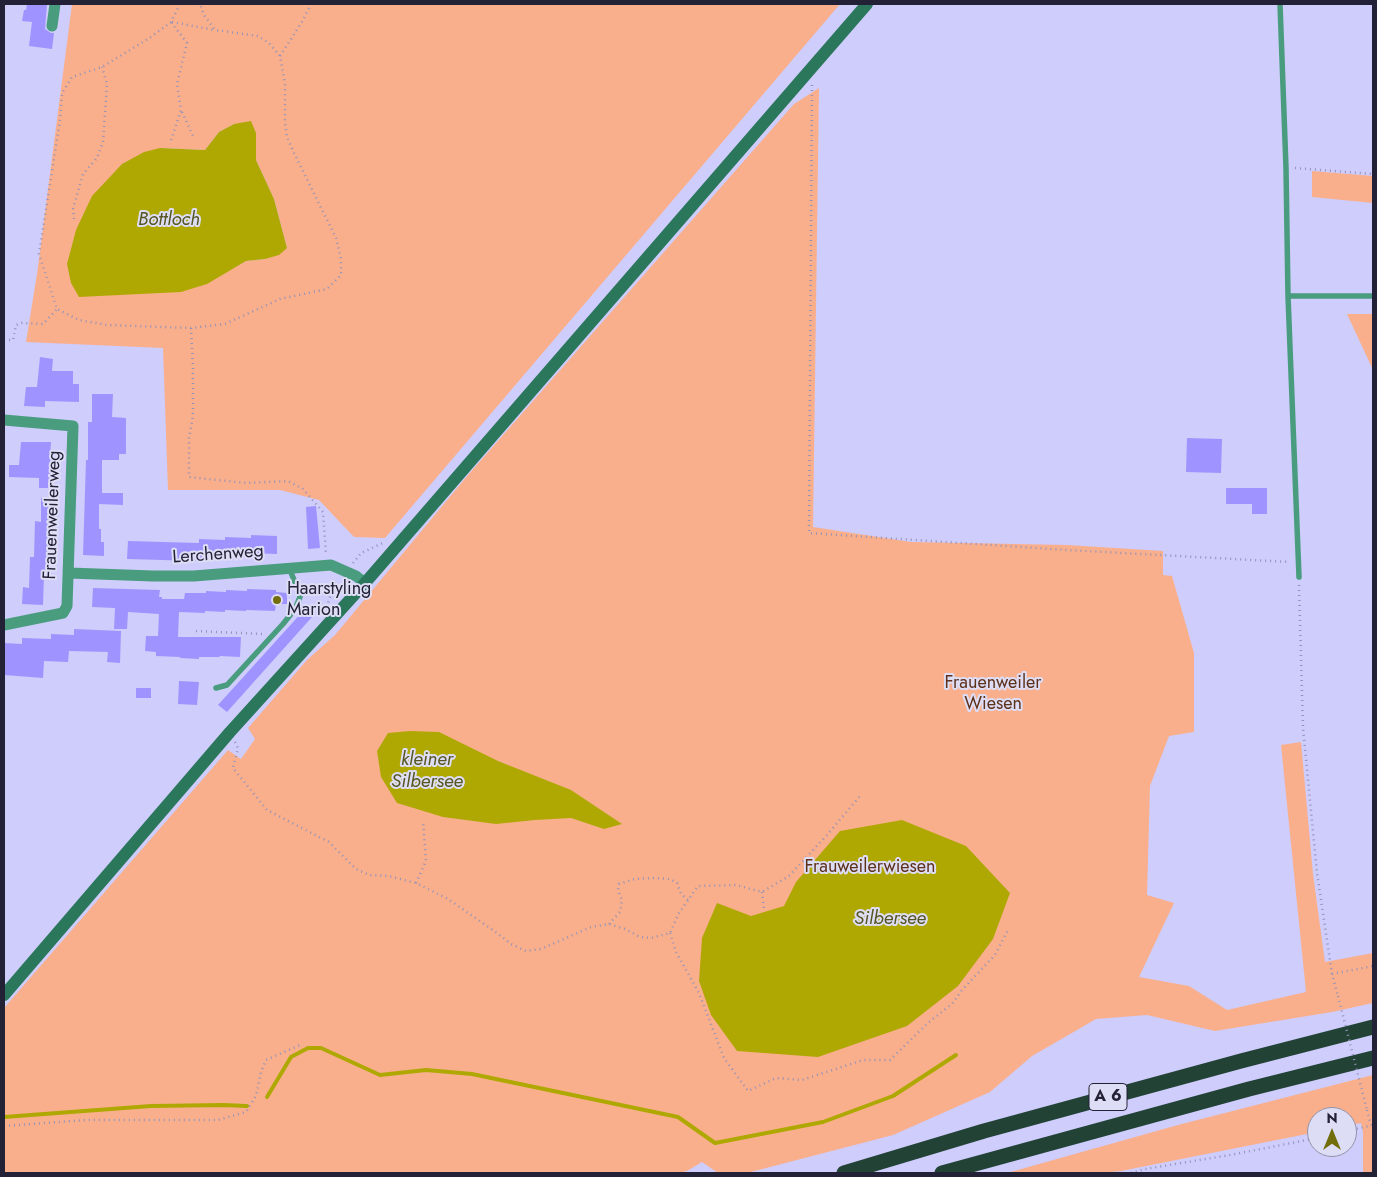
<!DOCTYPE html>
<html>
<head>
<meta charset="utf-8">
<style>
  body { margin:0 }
  #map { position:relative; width:1377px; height:1177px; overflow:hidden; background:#cecdfc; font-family:Jost,sans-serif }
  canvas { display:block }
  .frame { position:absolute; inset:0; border:5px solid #222136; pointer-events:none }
  .north { position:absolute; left:1307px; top:1107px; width:50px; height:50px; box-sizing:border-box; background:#ddddf5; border:1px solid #9292a9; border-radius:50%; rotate:0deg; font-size:14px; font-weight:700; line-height:20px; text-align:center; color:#222136 }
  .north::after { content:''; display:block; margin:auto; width:18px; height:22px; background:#736e0d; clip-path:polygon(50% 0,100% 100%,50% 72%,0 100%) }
</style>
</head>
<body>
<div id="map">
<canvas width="1377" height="1177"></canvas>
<div class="frame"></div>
<div class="north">N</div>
</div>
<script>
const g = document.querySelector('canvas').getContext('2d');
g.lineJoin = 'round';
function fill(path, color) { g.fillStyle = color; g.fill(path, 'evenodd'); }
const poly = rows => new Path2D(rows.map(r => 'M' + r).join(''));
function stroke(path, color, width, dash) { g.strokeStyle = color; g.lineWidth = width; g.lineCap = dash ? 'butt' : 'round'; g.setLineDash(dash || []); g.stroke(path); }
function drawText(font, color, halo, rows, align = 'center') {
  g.font = font + ' Jost,sans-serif'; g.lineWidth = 4; g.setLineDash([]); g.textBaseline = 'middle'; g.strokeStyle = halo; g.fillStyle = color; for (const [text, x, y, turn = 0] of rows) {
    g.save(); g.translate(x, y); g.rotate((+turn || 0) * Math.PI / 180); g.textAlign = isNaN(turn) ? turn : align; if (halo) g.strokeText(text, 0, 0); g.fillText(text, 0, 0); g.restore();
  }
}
fill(poly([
  [72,4,840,4,385,538,354,537,319,500,280,490,168,490,163,348,26,342,37,274],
  [234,124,256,133,256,160,274,199,287,248,265,259,246,261,228,271,160,148,205,150,219,132],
  [819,88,813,527,911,542,1067,545,1163,551,1163,575,1172,576,1194,653,1194,732,1169,736,1150,786,1147,895,1174,903,1139,977,1189,986,1227,1010,1306,992,1281,745,1301,742,1313,874,1325,962,1373,953,1373,1003,1332,1012,1215,1031,1147,1015,1096,1019,1032,1056,990,1092,893,1135,747,1173,718,1173,702,1162,687,1171,679,1173,4,1173,4,1008,228,750,241,759,255,739,248,728,307,660,335,635,468,475,794,104],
  [1312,171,1373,176,1373,203,1312,197],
  [1347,314,1373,314,1373,370],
  [1373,1075,1373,1173,1363,1173,1363,1132,1361,1123,1347,1126,1347,1117,1317,1117,1317,1132,1121,1171,1111,1172,1111,1173,1007,1173,1178,1125]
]), '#faaf8c');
fill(poly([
  [251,121,256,133,256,160,274,199,287,248,279,255,265,259,246,261,207,284,181,292,79,297,71,283,67,264,76,230,92,196,122,164,144,152,160,148,205,150,219,132,234,124],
  [410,731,439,732,498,761,571,790,622,824,604,829,571,818,535,820,496,824,443,817,397,803,381,777,377,751,388,733],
  [902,820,966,846,1010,893,993,939,958,986,907,1026,818,1057,737,1051,711,1015,699,981,702,938,717,903,751,916,784,906,796,882,840,831]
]), '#afa803');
stroke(poly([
  [267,1097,291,1057,308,1048,321,1048,380,1075,426,1070,472,1074,678,1117,715,1143,823,1122,893,1096,956,1055],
  [4,1117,151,1106,223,1105,247,1106]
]), '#afa803', 4);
fill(poly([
  [27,4,47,4,45,29,51,33,54,33,52,49,29,46,32,22,22,21,24,10,26,10],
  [40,357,53,359,52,371,73,371,73,384,79,384,79,402,45,401,45,407,24,406,26,387,37,387],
  [92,394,113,394,112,417,126,418,126,454,119,454,119,460,102,460,102,493,123,493,123,505,99,504,99,529,101,529,101,542,104,542,104,556,83,555,86,460,88,460,88,422,92,422],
  [1187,438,1222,439,1221,473,1186,472],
  [21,442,51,442,50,457,54,457,54,475,51,475,50,488,39,488,39,478,9,477,9,465,19,465],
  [1226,488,1267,488,1267,514,1252,514,1252,504,1226,504],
  [41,498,53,498,53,516,51,516,50,575,44,575,43,605,22,604,23,587,29,588,30,557,34,557,35,521,41,522],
  [316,506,320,548,308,549,306,507],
  [251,535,277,536,277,554,251,553,251,557,224,556,224,559,198,558,198,561,127,559,128,541,199,543,199,539,225,540,225,537,251,538],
  [93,588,160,590,159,597,162,597,162,599,184,599,185,593,206,593,206,591,226,592,226,590,247,591,247,589,276,590,276,592,287,593,287,604,276,604,275,611,246,610,246,611,225,610,225,612,205,611,205,613,179,612,178,637,241,637,240,657,220,656,219,657,199,657,199,659,180,658,180,657,156,656,156,652,145,651,146,636,158,636,159,614,128,612,127,629,114,629,115,608,92,607],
  [304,610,312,617,227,712,218,705],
  [74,629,121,631,120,663,107,662,108,652,69,651,68,662,44,661,43,678,4,675,4,643,22,644,22,638,51,639,51,634,74,635],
  [179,681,199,682,197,705,178,704],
  [136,688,151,688,151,698,136,698]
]), '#9f94ff');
stroke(poly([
  [180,4,171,22,148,39,102,67,72,77,62,93,60,120,39,254,57,309,79,320,107,325,191,328,225,324,280,299,327,289,341,275,341,259,336,238,294,153,287,137,285,123,285,84,280,56,269,43,258,36,215,30,204,15,200,4],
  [172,22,214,30],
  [280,56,302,22,311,4],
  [812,85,809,533,1067,550,1289,562],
  [182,112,194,138],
  [171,140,181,110,177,84,187,43,171,22],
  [1295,168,1373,174],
  [74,219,73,209,83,174,97,158,103,142,107,84,102,67],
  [191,328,193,366,193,416,189,438,189,477,246,483,288,481,303,489,323,512,326,554],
  [4,340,13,340,16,325,22,323,43,324,57,309],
  [353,563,361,553,383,543],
  [1299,585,1303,728,1317,873,1332,974,1338,996],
  [325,606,328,603,335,582,337,580],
  [196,631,262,634],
  [235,742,238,748,233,768,267,810,329,842,356,869,369,875,388,876,416,883,448,899,497,933,511,944,526,951,541,949,591,927,609,924,625,929,640,937,651,938,670,933,679,913,698,886,736,885,762,892,789,876,827,835,860,796],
  [416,883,426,861,423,821],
  [762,892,764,909],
  [609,924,620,912,622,900,618,890,619,884,635,879,652,878,670,879,677,883,681,894,688,900],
  [670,933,676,952,699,993,724,1058,748,1091,776,1078,802,1080,863,1060,890,1060,929,1022,952,1004,962,990,995,955,1009,928],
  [1332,974,1373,966],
  [1367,1110,1371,1125],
  [4,1126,86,1120,218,1120,246,1112,256,1096,261,1072,266,1060,300,1045],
  [1347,1131,1373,1125],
  [1131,1173,1145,1169,1230,1155,1317,1138]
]), '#9392b9', 2.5, [1, 4]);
stroke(poly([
  [1280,4,1286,168,1288,296,1299,577],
  [1288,296,1373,296],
  [216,688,227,685,283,624,295,609,300,597,298,589,289,568]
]), '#499c7d', 5.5);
stroke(poly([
  [52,26,55,4],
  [4,420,73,426,67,606,63,613,4,625],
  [69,573,153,576,194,576,331,565,356,576,365,583]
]), '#499c7d', 11);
stroke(poly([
  [4,995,230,732,365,583,867,4]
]), '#2b775c', 12);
stroke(poly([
  [844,1173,984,1131,1241,1061,1373,1027],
  [942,1173,1249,1089,1373,1058]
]), '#234236', 15);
stroke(poly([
  [1338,996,1367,1110]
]), '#9392b9', 2.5, [1, 4]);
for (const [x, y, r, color] of [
  [277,600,5,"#736e0d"]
]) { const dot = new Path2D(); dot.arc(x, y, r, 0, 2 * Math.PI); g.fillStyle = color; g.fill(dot); stroke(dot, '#ddddf5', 2); }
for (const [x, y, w] of [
  [1108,1097,38]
]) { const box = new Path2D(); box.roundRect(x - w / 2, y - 13.5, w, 27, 4); g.fillStyle = '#ddddf5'; g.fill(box); stroke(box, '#222136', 1); }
drawText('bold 16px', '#222136', null, [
  ["A 6",1108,1097]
]);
drawText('18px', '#222136', '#ddddf5', [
  ["Frauenweilerweg",53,515,-88],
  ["Lerchenweg",218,555,-4]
]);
drawText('18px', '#222136', '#ddddf5', [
  ["Haarstyling",287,590],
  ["Marion",287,611]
], 'left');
drawText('18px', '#5d311a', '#ddddf5', [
  ["Frauenweiler",993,684],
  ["Wiesen",993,705],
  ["Frauweilerwiesen",870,868]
]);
drawText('italic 19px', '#575520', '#ddddf5', [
  ["Bottloch",169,220],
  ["kleiner",427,760],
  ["Silbersee",427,782],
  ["Silbersee",890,919]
]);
</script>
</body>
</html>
